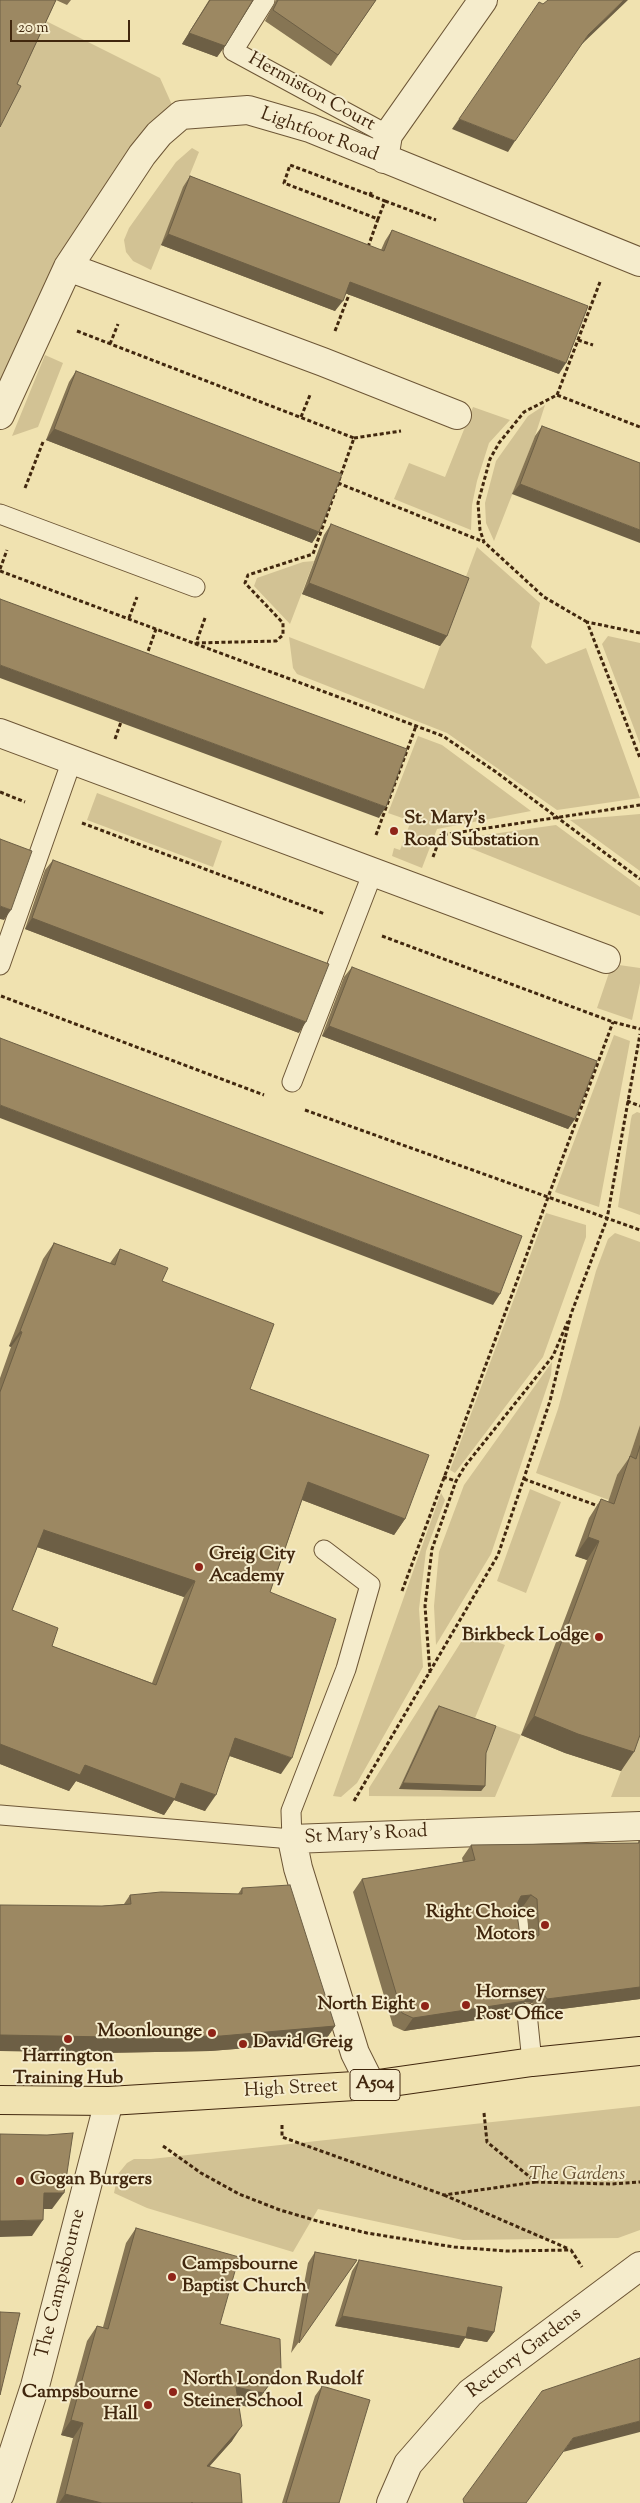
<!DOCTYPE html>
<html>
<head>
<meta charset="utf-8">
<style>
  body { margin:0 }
  #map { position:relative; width:640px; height:2503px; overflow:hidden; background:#f0e2b0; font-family:"Sorts Mill Goudy",serif }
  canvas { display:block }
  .scale { position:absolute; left:10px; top:20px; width:120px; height:22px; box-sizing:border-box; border:2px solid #41270e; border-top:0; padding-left:6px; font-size:15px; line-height:18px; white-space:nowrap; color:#41270e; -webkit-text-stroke:4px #f5eccc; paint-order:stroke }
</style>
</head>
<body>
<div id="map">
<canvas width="640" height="2503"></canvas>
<div class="scale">20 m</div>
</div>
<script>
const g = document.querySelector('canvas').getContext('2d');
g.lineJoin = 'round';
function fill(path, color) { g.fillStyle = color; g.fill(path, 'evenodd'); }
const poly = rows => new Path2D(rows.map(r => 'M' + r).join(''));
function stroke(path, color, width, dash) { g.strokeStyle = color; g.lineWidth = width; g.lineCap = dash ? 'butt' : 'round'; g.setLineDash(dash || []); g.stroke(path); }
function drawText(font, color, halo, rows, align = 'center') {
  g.font = font + ' "Sorts Mill Goudy",serif'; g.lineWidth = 4; g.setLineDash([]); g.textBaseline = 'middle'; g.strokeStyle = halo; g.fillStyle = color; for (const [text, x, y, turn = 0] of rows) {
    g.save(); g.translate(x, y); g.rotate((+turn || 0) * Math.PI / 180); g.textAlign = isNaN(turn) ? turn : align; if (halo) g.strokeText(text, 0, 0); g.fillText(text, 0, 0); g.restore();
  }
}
fill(poly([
  [20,8,160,78,173,107,0,389,0,121],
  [192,148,199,152,151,270,133,261,126,252,124,240,129,228,176,162],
  [45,355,63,363,38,427,12,436],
  [545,405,535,436,494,541,486,523,485,503,496,461,528,416],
  [473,407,510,420,489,443,477,481,472,505,471,530,394,499,409,463,445,477],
  [477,547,540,603,531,647,546,664,586,648,640,798,557,810,447,733,297,674,293,668,289,637,424,689],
  [314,561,290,624,254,586,257,578,303,562],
  [608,636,640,643,640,744,602,644],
  [418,736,442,745,531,811,437,829,422,868,392,856,394,848,400,850,411,821,388,813],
  [97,793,222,841,213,867,87,820],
  [640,814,640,871,570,820],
  [556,825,640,887,640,916,450,840],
  [612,964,640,968,640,983,632,1020,597,1008],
  [614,1035,630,1041,599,1207,555,1192],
  [637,1112,640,1113,640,1215,618,1207,631,1119,632,1115],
  [546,1213,586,1225,586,1237,543,1357,455,1473,450,1470],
  [615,1233,640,1242,640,1425,623,1477,617,1475,609,1500,536,1473,558,1409,596,1271,608,1239],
  [552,1362,551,1375,491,1554,436,1645,434,1606,439,1552,464,1485],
  [530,1489,561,1502,526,1593,497,1581],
  [441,1493,445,1500,426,1551,419,1609,423,1667,357,1783,341,1797,333,1796],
  [468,1631,505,1645,475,1718,521,1735,495,1797,369,1796,369,1788],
  [640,1715,640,1797,611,1797,621,1771],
  [640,2106,640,2230,618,2238,463,2240,318,2209,293,2252,147,2208,114,2193,118,2174,127,2163,134,2159,151,2159]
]), '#d2c294');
const service = poly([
  [265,0,233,51,388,135],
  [0,514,195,587],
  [0,965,72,760],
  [292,1082,373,872],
  [0,1815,292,1839,291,1811,346,1669,370,1585,324,1550],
  [518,1918,520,1943],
  [527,2013,532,2062]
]);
const minor = poly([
  [384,159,388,135,483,0],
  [68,267,323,362,457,415],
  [0,415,68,267,142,155,159,134,181,115,248,110,310,128,640,262],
  [0,733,606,959],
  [371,2085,355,2053,298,1868,292,1839,640,1826],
  [0,2494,35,2386,109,2101],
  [391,2503,408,2464,470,2393,640,2266]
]);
const primary = poly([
  [0,2100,109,2101,371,2085,532,2062,640,2051]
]);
stroke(service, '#6d5636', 21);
stroke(minor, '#6d5636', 30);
stroke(primary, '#41270e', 30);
stroke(poly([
  [370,195,385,201,378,219],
  [385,201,436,220],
  [368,247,378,219,284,183,290,165,370,195,372,191],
  [77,331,354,438,338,483,484,542],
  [335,331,350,292],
  [578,340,593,345],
  [110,344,118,324],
  [557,395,600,282],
  [301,417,310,395],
  [354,438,401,431],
  [25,488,43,442],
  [0,569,7,550],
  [0,571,443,736,496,772,640,879],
  [129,618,137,597],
  [205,618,196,643,276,641,283,635,283,623,245,583,248,575,313,554,338,484],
  [587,622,544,597,484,542,480,530,478,503,490,459,499,443,524,412,557,395,640,427],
  [640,633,587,622,640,758],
  [146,657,156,629],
  [115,739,122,719],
  [0,792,25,802],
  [82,823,325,914],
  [376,835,416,726],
  [433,857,441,835,640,805],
  [382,936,613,1022,640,1029],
  [1,996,264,1095],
  [627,1101,640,1106],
  [305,1110,640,1230],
  [443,1477,456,1481],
  [524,1479,601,1507],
  [402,1591,613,1022],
  [430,1673,425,1606,432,1549,456,1481,465,1466,553,1356,568,1321],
  [354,1801,498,1555,550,1401,571,1314,607,1219,640,1034],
  [484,2113,487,2142,536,2182,611,2184,640,2182],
  [282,2125,282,2137,444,2195,536,2182],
  [163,2146,201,2173,239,2194,280,2210,321,2222,367,2233,454,2247,506,2251,571,2250,582,2267],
  [444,2195,569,2249]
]), '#41270e', 3, [4, 2.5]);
stroke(service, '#f5eccc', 19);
stroke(minor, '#f5eccc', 28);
stroke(primary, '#f0e2b0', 28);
fill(poly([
  [0,0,71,0,67,5,56,0,17,84],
  [209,0,253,0,225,46,217,57,182,44],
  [276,0,376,0,331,66,265,21],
  [190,176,381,250,385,241,392,230,559,374,345,293,335,311,161,245,183,187],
  [76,371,319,532,312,543,46,440,69,382],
  [542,426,640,463,512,494,535,436],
  [331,524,447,636,440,646,302,594,324,535],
  [53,860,299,1033,25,929,45,870],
  [352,967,575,1119,568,1129,322,1036,344,977],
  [54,1243,110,1263,120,1249,162,1281,250,1389,405,1519,394,1535,302,1500,270,1592,281,1774,230,1756,205,1811,174,1800,164,1815,76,1781,69,1791,0,1764,0,1378,11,1347,9,1346,43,1259],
  [37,1547,184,1597,152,1683,52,1646,12,1610],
  [640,1425,640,1735,621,1771,565,1753,521,1735,587,1560,575,1556,589,1518,601,1499,608,1502,617,1475,629,1458],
  [439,1706,486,1753,485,1786,481,1791,399,1789,435,1711],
  [639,1841,640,1999,538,2012,532,2003,525,2002,524,2003,516,2014,404,2031,393,2026,353,1892,362,1879,463,1862,462,1858,471,1845,638,1843],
  [516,1908,522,1908,527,1912,529,1941,520,1936],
  [242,1888,335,2026,324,2042,210,2051,100,2053,102,1906,124,1904,130,1895,238,1894],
  [136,2228,220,2324,281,2368,253,2408,239,2405,232,2441,209,2467,242,2503,56,2503,73,2438,61,2435,87,2341,97,2326,103,2327,126,2243],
  [315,2252,357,2260,291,2353,308,2263],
  [359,2260,494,2332,487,2342,465,2338,459,2348,335,2326,352,2271],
  [322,2386,339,2503,282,2503,315,2396]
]), '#867554');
fill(poly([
  [624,0,628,0,581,45,588,35],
  [189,33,225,46,217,57,182,44],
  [459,119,515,141,508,152,452,129],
  [168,234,343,301,335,311,161,245],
  [350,282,566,363,559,374,342,292],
  [54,429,319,532,312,543,46,440],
  [520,484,640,530,640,543,512,494],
  [309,583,447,636,440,646,302,594],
  [0,665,386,807,379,818,0,678],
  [0,906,11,910,4,920,0,919],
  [32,918,306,1022,299,1033,25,929],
  [329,1026,575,1119,568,1129,322,1036],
  [0,1105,500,1294,493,1305,0,1118],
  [20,1331,22,1332,11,1347,9,1346],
  [308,1482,405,1519,394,1535,297,1498],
  [44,1530,195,1581,184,1597,34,1546],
  [588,1537,599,1541,587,1560,575,1556],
  [534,1716,634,1752,621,1771,565,1753,521,1735],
  [235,1738,292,1758,281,1774,224,1754],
  [0,1744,85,1765,181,1783,216,1795,205,1811,174,1800,164,1815,76,1781,69,1791,0,1764],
  [403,1783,485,1786,481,1791,399,1789],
  [531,1895,522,1908,512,1909,521,1896],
  [640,1987,640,1999,538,2012,547,1999],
  [534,1989,541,1990,532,2003,525,2002,524,2003,516,2014,404,2031,413,2018,526,1995],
  [335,2026,324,2042,210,2051,100,2053,0,2051,0,2035],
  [44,2193,64,2193,52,2209,33,2209],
  [43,2220,32,2236,0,2237,0,2221],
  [342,2316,468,2327,494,2332,487,2342,465,2338,459,2348,335,2326],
  [236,2387,263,2393,253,2408,225,2401],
  [71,2420,83,2423,73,2438,61,2435],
  [640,2421,640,2432,563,2452,573,2438],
  [242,2426,232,2441,196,2481,207,2466],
  [65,2494,102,2503,59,2503]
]), '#6d5f45');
const building = poly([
  [0,0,56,0,17,84,21,86,0,127,0,0],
  [210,0,253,0,225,46,189,33,210,0],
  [278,0,376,0,338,55,273,10,278,0],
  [548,0,624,0,588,35,515,141,459,119,539,2,543,4,548,0],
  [190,176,384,251,392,230,588,306,566,363,350,282,343,301,168,234,190,176],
  [76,371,342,474,319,532,54,429,76,371],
  [542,426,640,463,640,530,520,484,542,426],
  [331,524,469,578,447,636,309,583,331,524],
  [0,599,407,749,386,807,0,665,0,599],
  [0,839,32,851,11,910,0,906,0,839],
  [53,860,329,964,306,1022,32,918,53,860],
  [352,967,597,1061,575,1119,329,1026,352,967],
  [0,1038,522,1236,500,1294,0,1105,0,1038],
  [54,1243,115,1265,120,1249,168,1268,162,1281,274,1324,250,1389,429,1455,405,1519,308,1482,270,1592,336,1619,292,1758,235,1738,216,1795,181,1783,175,1799,85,1765,80,1775,0,1744,0,1392,22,1332,20,1331,54,1243],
  [44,1530,195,1581,156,1685,52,1646,58,1628,12,1610,44,1530],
  [640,1446,640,1735,634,1752,578,1734,534,1716,599,1541,588,1537,601,1499,614,1504,630,1456,636,1459,640,1446],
  [439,1706,496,1726,486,1753,485,1786,403,1783,439,1706],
  [639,1841,640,1841,640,1987,547,1999,541,1990,534,1989,526,1995,525,2001,413,2018,402,2013,362,1879,475,1860,471,1845,639,1843,639,1841],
  [531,1895,537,1899,539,1935,530,1941,520,1936,516,1906,521,1896,531,1895],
  [290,1885,335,2026,221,2036,110,2037,0,2035,0,1905,102,1906,131,1904,130,1895,161,1892,242,1894,242,1888,290,1885],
  [73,2133,64,2193,44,2193,43,2220,0,2221,0,2134,47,2135,73,2133],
  [136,2228,239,2257,220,2324,280,2339,281,2368,263,2393,236,2387,242,2426,207,2466,240,2474,242,2503,192,2503,192,2502,192,2503,102,2503,65,2494,83,2423,71,2420,97,2326,108,2329,136,2228],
  [315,2252,357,2260,299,2343,315,2252],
  [359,2260,502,2287,494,2332,468,2327,466,2337,342,2316,359,2260],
  [0,2312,20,2313,0,2395,0,2312],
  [640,2358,640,2421,573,2438,526,2503,464,2503,463,2499,542,2391,640,2358],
  [322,2386,370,2400,339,2503,286,2503,322,2386]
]);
fill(building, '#9c8862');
stroke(building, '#6d5f45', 1);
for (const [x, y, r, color] of [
  [394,831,5,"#8f2418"],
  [199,1567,5,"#8f2418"],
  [599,1637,5,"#8f2418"],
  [545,1925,5,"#8f2418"],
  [466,2005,5,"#8f2418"],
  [425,2006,5,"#8f2418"],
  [212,2033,5,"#8f2418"],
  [68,2039,5,"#8f2418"],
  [243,2044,5,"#8f2418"],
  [20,2181,5,"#8f2418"],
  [172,2277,5,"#8f2418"],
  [173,2392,5,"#8f2418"],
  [148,2405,5,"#8f2418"]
]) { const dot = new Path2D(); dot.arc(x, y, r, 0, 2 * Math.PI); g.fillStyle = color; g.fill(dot); stroke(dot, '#f5eccc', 2); }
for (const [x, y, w] of [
  [375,2085,50]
]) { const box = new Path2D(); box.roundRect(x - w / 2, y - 15.5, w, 31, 4); g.fillStyle = '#f5eccc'; g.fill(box); stroke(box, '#41270e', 1); }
drawText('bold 18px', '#41270e', null, [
  ["A504",375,2085]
]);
drawText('19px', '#41270e', '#f5eccc', [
  ["Hermiston Court",311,93,29],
  ["Lightfoot Road",319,136,20],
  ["St Mary's Road",366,1836,-3],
  ["High Street",291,2090,-3],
  ["The Campsbourne",62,2284,-76],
  ["Rectory Gardens",525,2354,-37]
]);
drawText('bold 19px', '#41270e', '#f5eccc', [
  ["St. Mary's",404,820],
  ["Road Substation",404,842],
  ["Greig City",209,1556],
  ["Academy",209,1578],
  ["Birkbeck Lodge",589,1637,"right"],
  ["Right Choice",535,1914,"right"],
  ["Motors",535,1936,"right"],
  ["Hornsey",476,1994],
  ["Post Office",476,2016],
  ["North Eight",415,2006,"right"],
  ["Moonlounge",202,2033,"right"],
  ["David Greig",253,2044],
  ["Harrington",68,2058,"center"],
  ["Training Hub",68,2080,"center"],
  ["Gogan Burgers",30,2181],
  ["Campsbourne",182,2266],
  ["Baptist Church",182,2288],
  ["North London Rudolf",183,2381],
  ["Steiner School",183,2403],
  ["Campsbourne",138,2394,"right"],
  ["Hall",138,2416,"right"]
], 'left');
drawText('italic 19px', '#654e30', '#f5eccc', [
  ["The Gardens",577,2176]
]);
</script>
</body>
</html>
